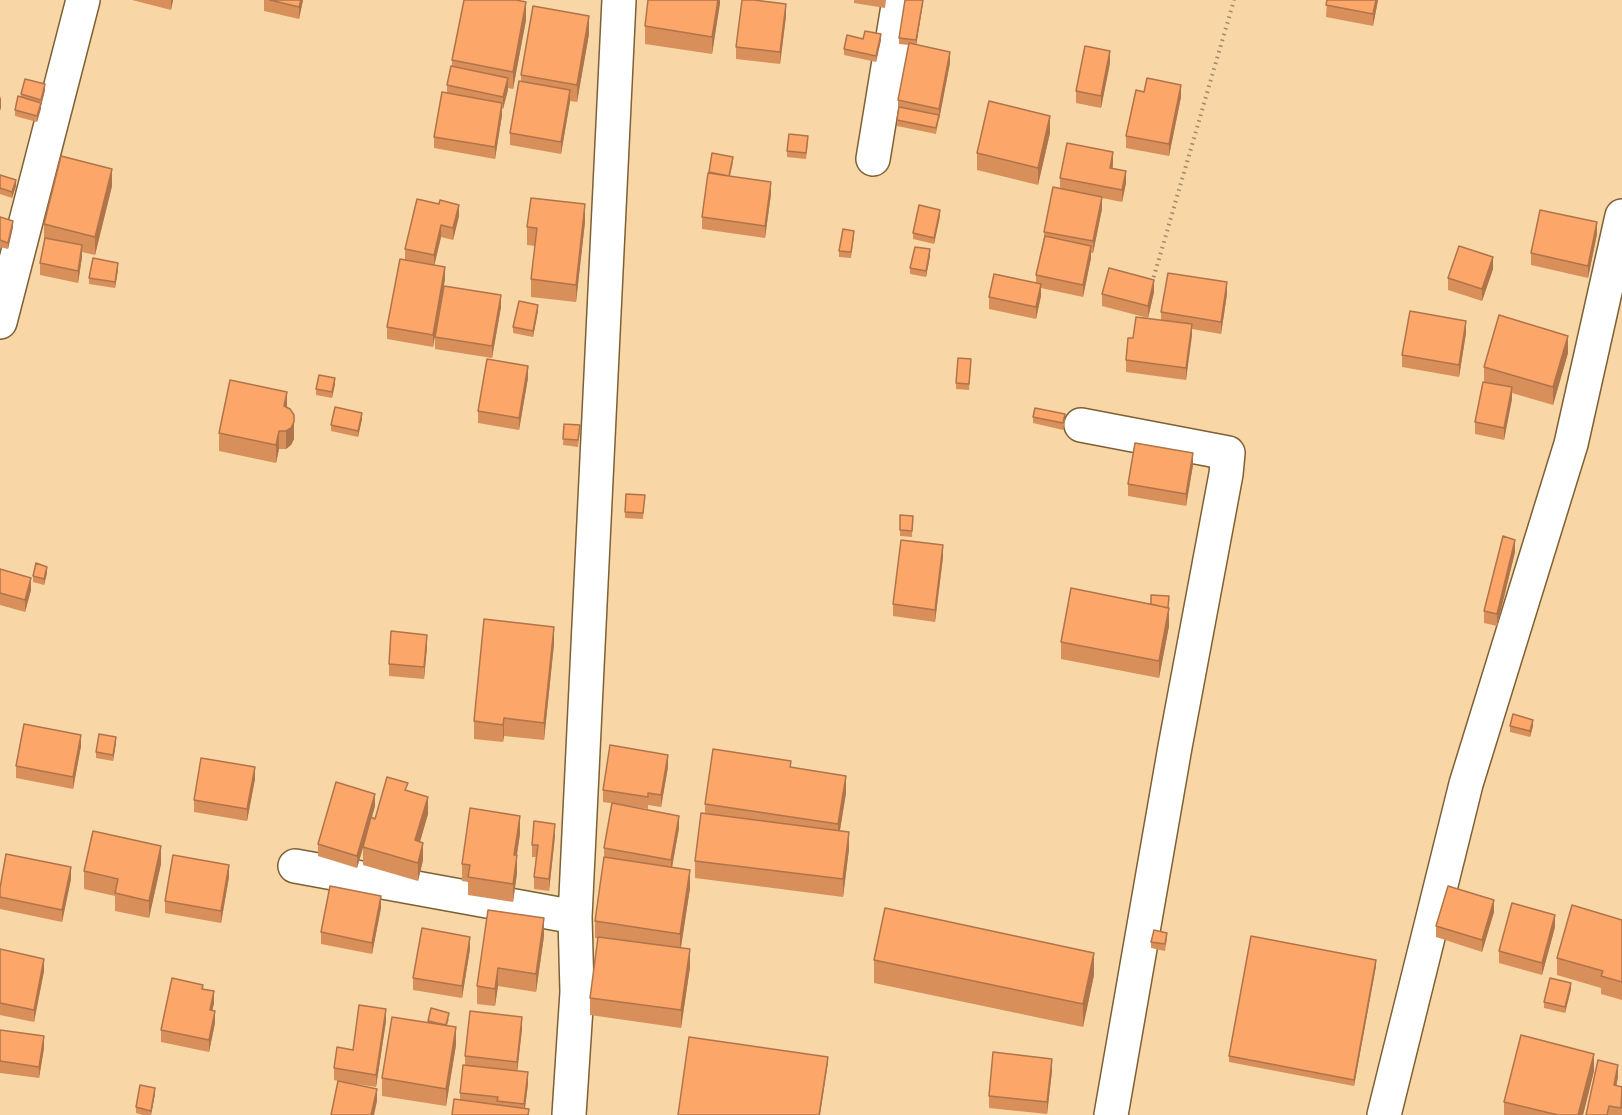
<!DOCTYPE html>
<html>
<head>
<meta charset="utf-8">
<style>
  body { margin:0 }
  canvas { display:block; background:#f8d6a6 }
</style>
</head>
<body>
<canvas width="1622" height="1115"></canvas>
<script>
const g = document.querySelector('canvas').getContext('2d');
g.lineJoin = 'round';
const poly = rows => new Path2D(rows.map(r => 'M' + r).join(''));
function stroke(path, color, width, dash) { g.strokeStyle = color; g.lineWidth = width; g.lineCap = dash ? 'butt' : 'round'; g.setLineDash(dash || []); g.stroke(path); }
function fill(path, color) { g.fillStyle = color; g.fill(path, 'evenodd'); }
const minor = poly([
  [873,159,899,0],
  [0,322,83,0],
  [1081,425,1228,453,1226,474,1175,747,1111,1115],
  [295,866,575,917],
  [569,1115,577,992,575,917,619,0],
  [1384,1115,1466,784,1571,444,1622,216]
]);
stroke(minor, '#7e6034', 36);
stroke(poly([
  [1152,283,1234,0]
]), '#a18966', 4, [1.5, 4.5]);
stroke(minor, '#fff', 33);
fill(poly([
  [132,0,173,0,171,10],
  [264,0,303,0,299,19,264,11],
  [720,0,712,54,645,44,645,26],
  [854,0,886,0,885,8,854,3],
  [923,0,916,45,950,63,936,134,897,126,898,112,898,100,909,45,899,44,899,38],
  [1327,0,1378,0,1373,26,1326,17],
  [786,16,780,64,736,59,736,47],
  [526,20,513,89,508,88,503,109,502,109,502,115,495,159,434,148,434,137,447,93,447,85,452,66,452,60],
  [589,34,577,102,570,101,561,154,510,145,510,133,521,81,521,75],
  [863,39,881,40,876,62,844,55,844,49],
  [1110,63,1101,108,1076,103,1076,91],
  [45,90,37,122,15,116,15,110,21,97,21,94],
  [1181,97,1169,156,1126,148,1126,136],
  [1050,133,1038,185,977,170,977,153],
  [808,143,806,159,787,157,787,151],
  [712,153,733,163,730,176,771,194,765,238,702,229,702,217],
  [1113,164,1113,168,1126,183,1122,202,1102,198,1102,209,1093,253,1091,253,1091,258,1083,297,1041,288,1041,296,1036,319,989,309,989,297,1036,283,1036,275,1044,237,1044,232,1060,188,1060,178],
  [0,176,16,186,12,198,0,194],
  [112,186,95,255,82,252,82,257,78,283,40,275,40,263,45,242,44,241,44,224],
  [417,199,459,216,453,240,441,237,434,265,445,279,433,347,387,339,387,327,405,260,405,249],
  [940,216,934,244,913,239,913,233],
  [0,217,13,227,8,249,0,247],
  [585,222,576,302,531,297,531,279,535,246,527,245,527,227],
  [1597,234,1588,278,1531,265,1531,253],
  [854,237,851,258,839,257,839,251],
  [930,256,926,277,910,274,910,268],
  [1493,269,1482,301,1448,290,1448,278],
  [118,270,115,288,89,284,89,278],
  [1154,292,1148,318,1102,306,1102,294],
  [1227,294,1221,334,1192,329,1186,380,1126,372,1126,360,1161,320,1161,312],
  [501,307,492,358,435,349,435,337],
  [538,311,533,337,513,333,513,327],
  [1466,333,1459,377,1402,367,1402,355],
  [1568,353,1553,405,1512,393,1512,399,1504,440,1475,434,1475,422,1484,382,1484,367],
  [971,365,969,390,956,389,956,383],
  [528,378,519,430,478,423,478,411],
  [335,384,332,398,316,395,316,389],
  [287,408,294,439,291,445,286,449,279,449,276,463,219,451,219,433],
  [1033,417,1065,420,1063,430,1033,423],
  [362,419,358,437,331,431,331,425],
  [564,424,580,431,578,447,563,445],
  [1193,465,1186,506,1128,496,1128,484],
  [645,495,643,519,625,518,625,512],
  [913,516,912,537,900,536,900,530],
  [1515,552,1497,626,1484,623,1484,611],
  [943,557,935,622,893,616,893,604],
  [0,569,31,590,25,612,0,605],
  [47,573,44,585,33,582,33,576],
  [1168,608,1169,626,1159,678,1061,659,1061,642],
  [554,644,544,740,504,736,503,742,474,739,474,721],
  [427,647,424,679,389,676,389,664],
  [1510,726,1533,726,1530,737,1510,732],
  [116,743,113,761,96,758,96,752],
  [81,746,73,789,16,778,16,766],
  [668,767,661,807,648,805,648,809,603,802,603,790],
  [791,768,846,793,840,830,849,849,843,897,695,878,695,861,705,813,705,804],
  [255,779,247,821,194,812,194,800],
  [408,791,428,814,420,842,423,860,418,881,363,865,363,848,357,868,318,856,318,844,375,806,372,817,375,819],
  [679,828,672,868,690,888,681,948,690,967,681,1028,590,1015,590,998,598,939,595,938,595,921,604,860,604,848],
  [520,834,517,855,517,873,513,902,468,895,468,882,462,881,462,864],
  [555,836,549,891,534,889,534,877,536,857,532,857,532,845],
  [161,864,149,918,115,911,115,896,84,889,84,871],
  [229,877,221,923,165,913,165,901],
  [71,879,62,922,0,909,0,888],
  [381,908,372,954,321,944,321,932],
  [488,910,544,936,536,992,498,986,495,1006,477,1004,477,986],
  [1494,912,1482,952,1436,937,1436,926],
  [1622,920,1622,1000,1601,994,1601,988,1557,975,1557,958],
  [1555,927,1542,975,1499,963,1499,951],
  [1167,939,1165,951,1151,948,1151,942],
  [0,949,44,971,34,1022,0,1015],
  [470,949,462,998,413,990,413,978],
  [874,960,1094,975,1083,1027,874,983],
  [1376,966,1354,1086,1229,1062,1229,1056],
  [203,989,214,1003,212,1010,215,1023,209,1052,161,1042,161,1030],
  [1571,989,1565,1013,1544,1008,1544,1002],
  [449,1019,447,1026,456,1045,446,1106,382,1096,382,1078,428,1023,428,1021],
  [386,1021,376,1087,343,1082,377,1101,338,1081,334,1080,334,1068,353,1050],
  [522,1029,517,1071,528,1084,525,1108,529,1115,460,1100,460,1093,465,1065,465,1056],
  [0,1030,44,1048,39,1078,0,1073],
  [1052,1071,1047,1114,989,1108,989,1096],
  [1594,1071,1583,1115,1504,1115,1504,1102],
  [1618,1077,1616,1086,1622,1087,1622,1115,1586,1115],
  [155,1094,151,1115,143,1115,136,1113,136,1107]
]), '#d98f5a');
fill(poly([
  [171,0,173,0,171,10],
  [301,0,303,0,299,19,299,7],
  [718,0,720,0,720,4,712,54,712,37],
  [923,0,923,3,916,47,916,40],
  [1376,0,1378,0,1373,26,1373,14],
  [526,2,526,20,513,89,513,72],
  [786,4,786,16,780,64,780,52],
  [589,16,589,34,577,102,577,85],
  [881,34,881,40,876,62,876,56],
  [1110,51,1110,63,1101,108,1101,96],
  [950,52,950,63,939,120,939,109],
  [508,78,508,90,503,109,503,97],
  [45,84,45,90,41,106,41,100],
  [1181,85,1181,97,1169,156,1169,144],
  [570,90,570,102,561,154,561,142],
  [1,96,1,108,0,111,0,99],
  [41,103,41,109,37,122,37,116],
  [502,103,502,115,495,159,495,147],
  [1050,116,1050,133,1038,185,1038,168],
  [1113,152,1113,164,1110,180,1110,168],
  [112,169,112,186,95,255,95,237],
  [1126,171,1126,183,1122,202,1122,190],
  [16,180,16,186,12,198,12,192],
  [771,182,771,194,765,238,765,226],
  [1102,197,1102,209,1093,253,1093,241],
  [585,204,585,222,576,302,576,285],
  [459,205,459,216,453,240,453,228],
  [940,210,940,216,934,244,934,238],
  [13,221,13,227,8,249,8,243],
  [1597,222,1597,234,1588,278,1588,266],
  [441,225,441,237,434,267,434,255],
  [82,245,82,257,78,283,78,271],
  [1091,246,1091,258,1083,297,1083,285],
  [930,249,930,256,926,277,926,271],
  [1493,257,1493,269,1482,301,1482,289],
  [118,263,118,270,115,288,115,282],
  [445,267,445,279,433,347,433,335],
  [1154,280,1154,292,1148,318,1148,306],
  [1227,282,1227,294,1221,334,1221,322],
  [1041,284,1041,296,1036,319,1036,307],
  [501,295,501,307,492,358,492,346],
  [538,305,538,311,533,337,533,331],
  [1466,321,1466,333,1459,377,1459,365],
  [1192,324,1192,336,1186,380,1186,368],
  [1568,336,1568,353,1553,405,1553,387],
  [528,366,528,378,519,430,519,418],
  [335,378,335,384,332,398,332,392],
  [1512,387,1512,399,1504,440,1504,428],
  [287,392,287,409,284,406],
  [362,413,362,419,358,437,358,431],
  [294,422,294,439,291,445,286,449,286,431],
  [279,431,279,449,276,463,276,445],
  [1193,453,1193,465,1186,506,1186,494],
  [1515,540,1515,552,1497,626,1497,614],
  [943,545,943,557,935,622,935,610],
  [47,567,47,573,44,585,44,579],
  [31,578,31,590,25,612,25,600],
  [1169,608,1169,626,1159,678,1159,661],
  [554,627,554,644,544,740,544,723],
  [427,635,427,647,424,679,424,667],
  [504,718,504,736,503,742,503,725],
  [1533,720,1533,726,1530,737,1530,731],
  [81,735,81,746,73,789,73,777],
  [116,737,116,743,113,761,113,755],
  [668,755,668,767,661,807,661,795],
  [255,767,255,779,247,821,247,809],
  [846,776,846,793,838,842,838,824],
  [375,794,375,806,357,868,357,856],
  [428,797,428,814,415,858,415,840],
  [520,816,520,834,514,872,514,855],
  [679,816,679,828,671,872,671,860],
  [555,824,555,836,549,891,549,879],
  [849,832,849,849,843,897,843,879],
  [423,843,423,860,418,881,418,863],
  [161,846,161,864,149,918,149,901],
  [517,855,517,873,513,902,513,884],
  [229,865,229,877,221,923,221,911],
  [71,867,71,879,62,922,62,910],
  [690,870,690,888,680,952,680,934],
  [381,896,381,908,372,954,372,943],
  [1494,900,1494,912,1482,952,1482,940],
  [1555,915,1555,927,1542,975,1542,963],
  [544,918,544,936,536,992,536,974],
  [470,937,470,949,462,998,462,986],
  [690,949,690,967,681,1028,681,1010],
  [1094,953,1094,975,1083,1027,1083,1004],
  [44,959,44,971,34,1022,34,1010],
  [1376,960,1376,966,1354,1086,1354,1080],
  [498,968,498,986,495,1006,495,989],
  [1571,983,1571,989,1565,1013,1565,1007],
  [214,991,214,1003,210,1022,210,1010],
  [386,1009,386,1021,376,1087,376,1075],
  [215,1011,215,1023,209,1052,209,1040],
  [522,1017,522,1029,517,1074,517,1062],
  [456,1027,456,1045,446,1106,446,1089],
  [44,1036,44,1048,39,1078,39,1067],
  [1594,1054,1594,1071,1583,1115,1578,1115],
  [828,1057,828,1063,820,1115,819,1115],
  [1052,1059,1052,1071,1047,1114,1047,1102],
  [1618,1065,1618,1077,1614,1097,1614,1085],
  [528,1072,528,1084,524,1115,524,1104],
  [155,1088,155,1094,151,1115,151,1111],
  [377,1089,377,1101,374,1115,371,1115]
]), '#b0744a');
const building = poly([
  [270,0,301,0,299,7,270,0],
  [464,0,516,0,526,2,513,72,452,60,464,0],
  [648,0,718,0,712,37,645,26,648,0],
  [742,0,754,0,786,4,780,52,736,47,742,0],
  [905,0,923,0,916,40,899,38,905,0],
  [1327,0,1376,0,1373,14,1326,5,1327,0],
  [533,6,589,16,577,85,521,75,533,6],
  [865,31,881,34,876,56,844,49,847,35,863,39,865,31],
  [909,43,950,52,939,109,898,100,909,43],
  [1085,46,1110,51,1101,96,1076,91,1085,46],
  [451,66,508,78,503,97,447,85,451,66],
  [1147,78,1181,85,1169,144,1126,136,1136,90,1144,92,1147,78],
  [25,79,45,84,41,100,21,94,25,79],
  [519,81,570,90,561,142,510,133,519,81],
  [442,92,502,103,495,147,434,137,442,92],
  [18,96,41,103,37,116,15,110,18,96],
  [989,101,1050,116,1038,168,977,153,989,101],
  [899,107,939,115,936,128,897,120,899,107],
  [789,134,808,136,806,153,787,151,789,134],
  [1067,143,1113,152,1110,168,1126,171,1122,190,1060,178,1067,143],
  [712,153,733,157,729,176,709,172,712,153],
  [61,156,112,169,95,237,44,224,61,156],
  [708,173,771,182,765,226,702,217,708,173],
  [0,175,16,180,12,192,0,188,0,175],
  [1053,187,1102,197,1093,241,1044,232,1053,187],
  [531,198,585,204,576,285,531,279,537,228,527,227,531,198],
  [417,199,439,204,440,200,459,205,453,228,441,225,434,255,405,249,417,199],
  [919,205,940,210,934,238,913,233,919,205],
  [1540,210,1597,222,1588,266,1531,253,1540,210],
  [0,217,13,221,8,243,0,240,0,217],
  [843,229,854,231,851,252,839,251,843,229],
  [1045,236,1091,246,1083,285,1036,275,1045,236],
  [45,238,82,245,78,271,40,263,45,238],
  [1459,246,1493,257,1482,289,1448,278,1459,246],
  [915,247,930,249,926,271,910,268,915,247],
  [93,258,118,263,115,282,89,278,93,258],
  [400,259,445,267,433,335,387,327,400,259],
  [1109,268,1154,280,1148,306,1102,294,1109,268],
  [1168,273,1227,282,1221,322,1161,312,1168,273],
  [994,274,1041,284,1036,307,989,297,994,274],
  [444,286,501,295,492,346,435,337,444,286],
  [519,301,538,305,533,331,513,327,519,301],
  [1410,311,1466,321,1459,365,1402,355,1410,311],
  [1499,315,1568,336,1553,387,1484,367,1499,315],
  [1136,317,1192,324,1186,368,1126,360,1128,338,1133,338,1136,317],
  [958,358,971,359,969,384,956,383,958,358],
  [487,359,528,366,519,418,478,411,487,359],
  [319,375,335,378,332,392,316,389,319,375],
  [230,380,287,392,284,406,290,409,294,415,294,422,291,428,286,431,279,431,276,445,219,433,230,380],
  [1483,382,1512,387,1504,428,1475,422,1483,382],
  [335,407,362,413,358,431,331,425,335,407],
  [1035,408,1065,414,1063,423,1033,417,1035,408],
  [564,424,580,425,578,440,563,439,564,424],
  [1135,443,1193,453,1186,494,1128,484,1135,443],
  [626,494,645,495,643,513,625,512,626,494],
  [900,515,913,516,912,531,900,530,900,515],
  [1503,536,1515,540,1497,614,1484,611,1503,536],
  [901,540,943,545,935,610,893,604,901,540],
  [36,563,47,567,44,579,33,576,36,563],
  [0,569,31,578,25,600,0,593,0,569],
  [1071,588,1169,608,1159,661,1061,642,1071,588],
  [1151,595,1169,596,1168,608,1151,604,1151,595],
  [484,619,554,627,544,723,504,718,503,725,474,721,484,619],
  [391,631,427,635,424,667,389,664,391,631],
  [1513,714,1533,720,1530,731,1510,726,1513,714],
  [24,724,81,735,73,777,16,766,24,724],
  [99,734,116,737,113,755,96,752,99,734],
  [610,745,668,755,661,795,648,793,648,797,603,790,610,745],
  [713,749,791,761,790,767,846,776,838,824,705,804,713,749],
  [201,758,255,767,247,809,194,800,201,758],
  [387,777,408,783,405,790,428,797,415,840,423,843,418,863,363,847,371,817,375,819,387,777],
  [336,782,375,794,357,856,318,844,336,782],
  [612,803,679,816,671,860,604,848,612,803],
  [470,808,520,816,514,855,517,855,513,884,468,877,470,865,462,864,470,808],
  [701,813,849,832,843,879,695,861,701,813],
  [534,821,555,824,549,879,534,877,538,845,532,845,534,821],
  [93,831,161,846,149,901,115,893,118,879,84,871,93,831],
  [6,854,71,867,62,910,0,897,0,888,6,854],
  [173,855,229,865,221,911,165,901,173,855],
  [604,857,690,870,680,934,595,921,604,857],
  [330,886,381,896,372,943,321,932,330,886],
  [1448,886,1494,900,1482,940,1436,926,1448,886],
  [1512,903,1555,915,1542,963,1499,951,1512,903],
  [1572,905,1622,920,1622,982,1601,976,1603,971,1557,958,1572,905],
  [885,908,1094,953,1083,1004,874,960,885,908],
  [488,910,544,918,536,974,498,968,495,989,477,986,488,910],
  [422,928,470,937,462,986,413,978,422,928],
  [1154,930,1167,933,1165,944,1151,942,1154,930],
  [1251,936,1376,960,1354,1080,1229,1056,1251,936],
  [598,937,690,949,681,1010,590,998,598,937],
  [0,949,44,959,34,1010,0,1003,0,949],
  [172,978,203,985,202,989,214,991,210,1010,215,1011,209,1040,161,1030,172,978],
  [1550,978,1571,983,1565,1007,1544,1002,1550,978],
  [359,1005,386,1009,376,1075,334,1068,337,1047,353,1050,359,1005],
  [431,1008,449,1013,446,1025,428,1021,431,1008],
  [470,1011,522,1017,517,1062,465,1056,470,1011],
  [392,1017,456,1027,446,1089,382,1078,392,1017],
  [0,1030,44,1036,39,1067,0,1061,0,1030],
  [1521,1035,1594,1054,1578,1115,1558,1115,1504,1102,1521,1035],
  [689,1037,828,1057,819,1115,678,1115,689,1037],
  [993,1052,1052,1059,1047,1102,989,1096,993,1052],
  [1598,1060,1618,1065,1614,1085,1622,1087,1621,1108,1609,1106,1607,1115,1586,1115,1598,1060],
  [463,1065,528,1072,524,1104,497,1101,498,1097,460,1093,463,1065],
  [338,1081,377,1089,371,1115,331,1115,338,1081],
  [140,1085,155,1088,151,1111,136,1107,140,1085],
  [454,1099,529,1109,528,1115,452,1115,454,1099]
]);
fill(building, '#fca669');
stroke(building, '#b0744a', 1.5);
</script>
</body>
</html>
